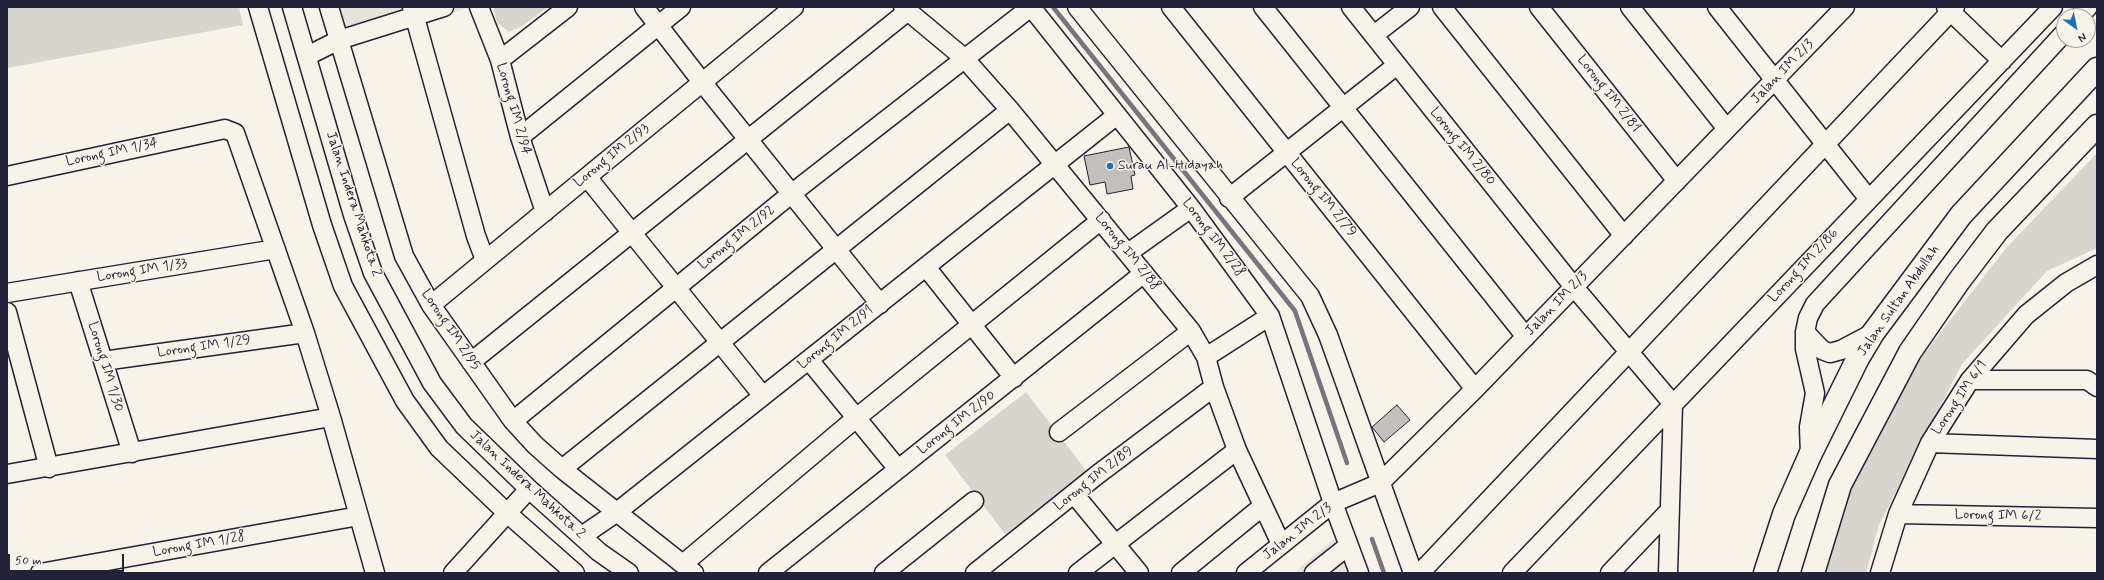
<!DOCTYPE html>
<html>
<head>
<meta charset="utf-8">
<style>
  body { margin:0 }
  #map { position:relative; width:2104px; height:580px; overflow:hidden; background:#f7f3e8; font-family:Mynerve,sans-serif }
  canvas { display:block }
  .frame { position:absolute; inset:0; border:8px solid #22223b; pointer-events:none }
  .north { position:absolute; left:2056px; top:8px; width:40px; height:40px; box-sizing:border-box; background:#f7f3e8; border:1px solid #a29fa3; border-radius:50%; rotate:147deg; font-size:11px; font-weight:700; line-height:16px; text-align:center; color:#22223b }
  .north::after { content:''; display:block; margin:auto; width:14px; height:18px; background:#1f6fb2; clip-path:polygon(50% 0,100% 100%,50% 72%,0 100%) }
  .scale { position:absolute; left:8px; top:554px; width:116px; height:18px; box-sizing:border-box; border:2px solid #22223b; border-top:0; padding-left:5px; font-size:12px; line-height:14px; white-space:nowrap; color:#22223b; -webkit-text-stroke:3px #f7f3e8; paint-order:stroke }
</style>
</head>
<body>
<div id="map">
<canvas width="2104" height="580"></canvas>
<div class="frame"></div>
<div class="north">N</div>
<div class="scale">50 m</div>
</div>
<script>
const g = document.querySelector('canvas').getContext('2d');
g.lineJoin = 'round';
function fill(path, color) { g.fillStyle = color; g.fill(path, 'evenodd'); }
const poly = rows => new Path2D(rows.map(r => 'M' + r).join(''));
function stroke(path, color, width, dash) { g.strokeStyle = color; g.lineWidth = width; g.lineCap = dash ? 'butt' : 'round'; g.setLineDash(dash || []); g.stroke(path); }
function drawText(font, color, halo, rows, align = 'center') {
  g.font = font + ' Mynerve,sans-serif'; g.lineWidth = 3; g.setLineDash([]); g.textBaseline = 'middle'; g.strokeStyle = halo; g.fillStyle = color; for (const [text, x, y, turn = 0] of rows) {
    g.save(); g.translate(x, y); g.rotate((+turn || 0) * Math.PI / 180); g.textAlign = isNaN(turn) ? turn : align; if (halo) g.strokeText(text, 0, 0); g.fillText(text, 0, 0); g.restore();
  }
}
fill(poly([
  [322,7,470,7,337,52],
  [1338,535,1366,573,1294,573]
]), '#e7e3db');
fill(poly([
  [7,7,239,7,243,25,7,68],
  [493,7,548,7,524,25,509,32,497,23],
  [2097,153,2097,248,2047,271,1962,364,1879,525,1866,573,1823,573,1851,486,1922,356,2007,247],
  [1026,392,1088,473,1008,538,945,455]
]), '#d8d5cf');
stroke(poly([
  [1053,7,1295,311,1347,463],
  [1372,539,1384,573]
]), '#76747f', 4.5);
const building = poly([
  [1129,147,1135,175,1131,176,1133,189,1107,194,1105,182,1090,185,1084,156,1129,147],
  [1397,405,1410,420,1384,442,1372,427,1397,405]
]);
fill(building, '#c2bfbd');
stroke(building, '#22223b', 1);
const minor = poly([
  [258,7,322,225,343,286,405,401,439,448,507,513,575,573],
  [292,7,353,215,373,273,432,383,464,426,529,489,599,552,629,573],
  [329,7,404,256,431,305,513,421,535,445,562,469,694,573],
  [412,7,476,236,485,260],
  [479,7,500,60,520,137,545,212],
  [644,7,702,82,880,304],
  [903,7,964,58,1010,110,1191,331,1206,357,1214,387,1237,450,1281,544],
  [1031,7,1191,208,1270,316,1333,503,1359,573],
  [1077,7,1310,296,1328,335,1413,573],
  [1171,7,1475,389],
  [1263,7,1526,337],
  [1351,7,1574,287,1673,404],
  [1442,7,1624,236],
  [1539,7,1677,181],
  [1630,7,1727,129],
  [1717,7,1868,198],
  [1946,7,2002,61],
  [2080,16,2088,7],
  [1374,35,1410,7],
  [307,56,339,40,444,7],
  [500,60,568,7],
  [520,137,681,7],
  [7,176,225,129,235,133,305,333,331,417,375,573],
  [587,177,763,396],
  [1229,198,1397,65],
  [1128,253,1191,208],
  [926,267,1014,378],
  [78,281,132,453],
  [7,293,276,249],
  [431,305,794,7],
  [7,312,49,468],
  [1805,332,1822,350,1830,353,1841,350,1873,333],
  [1206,357,1270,316],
  [809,360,898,469],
  [103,361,305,333],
  [471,362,908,11],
  [1970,380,2087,380,2097,387],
  [513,421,791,194,1031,7],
  [1059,432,1191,331],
  [1930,443,2097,449],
  [1810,455,1809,427,1815,393,1805,349,1805,332,1808,318,1815,304,2064,33],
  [562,469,1010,110],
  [7,474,331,417],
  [1074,494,1139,573],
  [1898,514,2097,518],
  [582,536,617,512,763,396,1117,115],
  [683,564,855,419,1101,220],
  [40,573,359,516],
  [453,573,529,489],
  [768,573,1144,273],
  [884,573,974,501],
  [975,573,1097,475,1214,387],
  [1078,573,1237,450],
  [1181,573,1263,506],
  [1246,573,1333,503,1380,483,1475,389,1845,7],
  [1314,573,1348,546],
  [1420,573,1955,7],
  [1512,573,2053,7],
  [1610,573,1670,510],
  [1668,573,1673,404],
  [1880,573,1898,514,1930,443,1970,380,2026,315,2066,283,2097,265]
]);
const major = poly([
  [1765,573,1784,514,1810,455,1858,358,1873,333,1961,215,2097,69],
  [1813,573,1840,485,1910,352,1959,281,1997,231,2097,126]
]);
stroke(minor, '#22223b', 21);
stroke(major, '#22223b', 25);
stroke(minor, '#f7f3e8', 18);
stroke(major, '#f7f3e8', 22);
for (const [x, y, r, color] of [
  [1110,166,4,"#1f6fb2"]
]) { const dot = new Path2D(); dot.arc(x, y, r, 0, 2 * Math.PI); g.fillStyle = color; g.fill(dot); stroke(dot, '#f7f3e8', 1.5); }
drawText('14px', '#22223b', '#f7f3e8', [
  ["Jalan IM 2/3",1783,72,-46],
  ["Lorong IM 2/81",1608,94,52],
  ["Lorong IM 2/94",513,109,74],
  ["Lorong IM 2/80",1462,147,51],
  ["Lorong IM 1/34",112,153,-12],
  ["Lorong IM 2/93",612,156,-39],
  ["Lorong IM 2/79",1323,198,51],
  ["Jalan Indera Mahkota 2",353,204,72],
  ["Lorong IM 2/92",737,238,-39],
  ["Lorong IM 2/28",1213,238,53],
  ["Lorong IM 2/88",1127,252,51],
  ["Lorong IM 2/86",1804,266,-47],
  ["Lorong IM 1/33",142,271,-9],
  ["Jalan Sultan Abdullah",1899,301,-55],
  ["Jalan IM 2/3",1557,304,-46],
  ["Lorong IM 2/95",450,330,56],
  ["Lorong IM 2/91",836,338,-39],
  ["Lorong IM 1/29",204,347,-8],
  ["Lorong IM 1/30",105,367,73],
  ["Lorong IM 6/1",1960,398,-56],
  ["Lorong IM 2/90",957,423,-38],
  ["Lorong IM 2/89",1094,479,-38],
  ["Jalan Indera Mahkota 2",527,485,43],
  ["Lorong IM 6/2",1998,516,1],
  ["Jalan IM 2/3",1298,532,-38],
  ["Lorong IM 1/28",199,545,-10]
]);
drawText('14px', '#22223b', '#f7f3e8', [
  ["Surau Al-Hidayah",1118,166]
], 'left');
</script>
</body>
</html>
